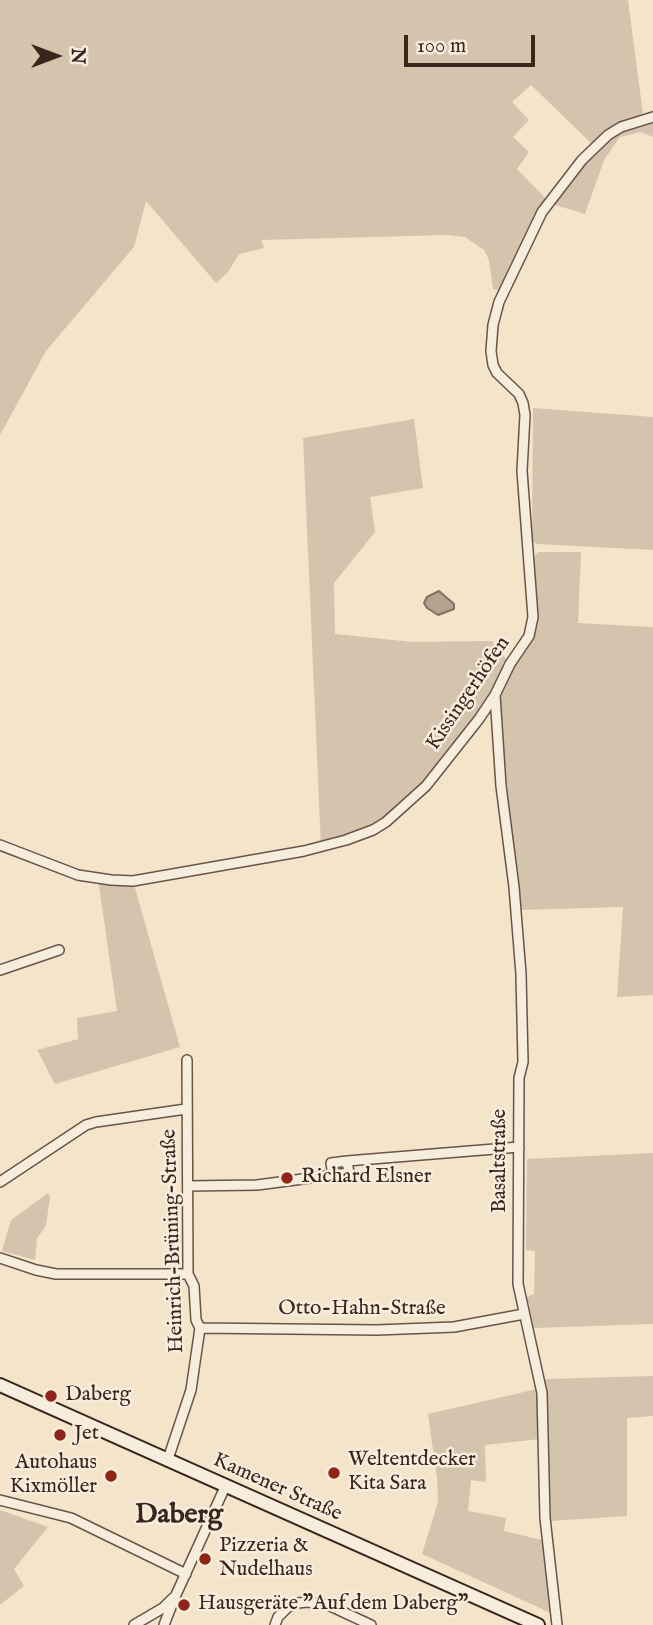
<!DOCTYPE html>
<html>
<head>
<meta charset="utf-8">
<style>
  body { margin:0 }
  #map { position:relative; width:653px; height:1625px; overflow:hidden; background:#f3e4ca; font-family:"IM FELL English",serif }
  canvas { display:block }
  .north { position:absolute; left:21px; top:21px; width:70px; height:70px; -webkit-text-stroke:5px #f7eddd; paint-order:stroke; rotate:90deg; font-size:19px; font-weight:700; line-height:28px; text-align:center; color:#3a251d }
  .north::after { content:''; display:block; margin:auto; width:24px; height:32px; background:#3a251d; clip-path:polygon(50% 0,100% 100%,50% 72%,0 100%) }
  .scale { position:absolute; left:404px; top:35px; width:131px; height:32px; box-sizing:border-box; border:4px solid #3a251d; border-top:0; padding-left:9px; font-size:21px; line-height:24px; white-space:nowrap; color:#3a251d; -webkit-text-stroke:5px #f7eddd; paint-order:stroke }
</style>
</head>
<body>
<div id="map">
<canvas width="653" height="1625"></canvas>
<div class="north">N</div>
<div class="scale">100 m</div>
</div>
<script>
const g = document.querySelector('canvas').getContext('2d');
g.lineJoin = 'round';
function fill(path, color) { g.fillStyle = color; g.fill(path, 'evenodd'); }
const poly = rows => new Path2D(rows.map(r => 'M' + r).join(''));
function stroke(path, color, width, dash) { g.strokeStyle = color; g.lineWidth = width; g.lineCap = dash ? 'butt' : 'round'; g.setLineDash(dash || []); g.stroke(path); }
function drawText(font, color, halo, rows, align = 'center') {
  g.font = font + ' "IM FELL English",serif'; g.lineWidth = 5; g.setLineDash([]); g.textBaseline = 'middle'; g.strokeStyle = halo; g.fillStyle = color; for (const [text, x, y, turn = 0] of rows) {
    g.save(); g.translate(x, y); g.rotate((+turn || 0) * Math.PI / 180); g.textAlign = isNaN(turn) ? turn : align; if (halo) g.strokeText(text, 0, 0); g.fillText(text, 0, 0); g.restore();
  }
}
fill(poly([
  [0,0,628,0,643,114,622,121,605,132,592,144,531,85,512,102,529,120,513,137,529,152,517,169,547,200,501,291,493,289,489,260,484,250,465,237,447,235,261,240,264,248,239,254,228,272,216,283,146,201,134,247,46,351,0,435],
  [653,121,653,137,641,132,620,137,604,160,585,214,552,204,586,161,618,132],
  [533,408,653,417,653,550,537,544,532,541],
  [414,419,423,488,370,497,375,532,334,583,335,634,412,642,492,641,510,664,445,764,386,822,321,847,303,438],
  [538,552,581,552,578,623,653,627,653,995,617,997,623,907,519,910,509,822,500,697,513,667,534,636,539,620,532,560],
  [98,879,133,881,180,1047,55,1084,37,1050,78,1039,77,1018,117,1011],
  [653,1153,653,1324,534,1328,527,1297,534,1294,535,1251,526,1250,527,1159],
  [48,1193,50,1197,46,1226,37,1238,35,1260,2,1251,11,1220],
  [653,1376,653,1416,627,1418,627,1516,551,1521,545,1379],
  [537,1389,540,1439,485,1445,486,1482,471,1480,468,1511,506,1518,504,1531,546,1541,553,1614,422,1554,438,1502,437,1478,428,1414],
  [0,1510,48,1527,14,1569,24,1586,0,1605]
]), '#d4c4ad');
const water = poly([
  [439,591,454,604,454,609,438,615,427,608,424,603,427,597,439,591]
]);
fill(water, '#b4a38f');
stroke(water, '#837161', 2);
const minor = poly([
  [495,695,501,786,514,887,521,974,523,1062,519,1078,518,1284,542,1393,545,1518,557,1625],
  [0,845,78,875,111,880,133,881,304,851,346,840,373,830,386,822,426,786,479,719,495,695,510,664,529,636,533,617,522,471,525,415,523,403,519,394,497,373,493,365,491,351,493,325,499,302,542,212,582,160,608,135,621,127,653,117],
  [0,970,59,950],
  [333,1175,331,1163,347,1161],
  [0,1182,86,1125,96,1122,186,1109],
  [188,1186,257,1185,349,1173,347,1161,519,1147],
  [0,1258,36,1270,56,1274,188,1274],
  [200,1328,377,1330,454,1327,524,1314],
  [168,1459,191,1390,200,1328,196,1320,194,1286,188,1274,187,1060],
  [0,1500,71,1518,186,1574],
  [134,1625,163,1608,173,1598],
  [164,1625,175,1597,225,1487],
  [275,1625,278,1617,288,1607,297,1603,308,1602,328,1605,371,1625]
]);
const secondary = poly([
  [0,1385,538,1625]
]);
stroke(minor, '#685548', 12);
stroke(secondary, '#3a251d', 16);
stroke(minor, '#f7eddd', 9);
stroke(secondary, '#f7eddd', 12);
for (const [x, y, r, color] of [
  [287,1178,7,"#8f2418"],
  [51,1396,7,"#8f2418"],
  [60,1435,7,"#8f2418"],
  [334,1473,7,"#8f2418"],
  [111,1476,7,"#8f2418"],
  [205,1559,7,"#8f2418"],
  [184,1605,7,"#8f2418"]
]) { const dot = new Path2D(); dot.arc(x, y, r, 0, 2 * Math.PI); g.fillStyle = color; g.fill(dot); stroke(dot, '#f7eddd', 2.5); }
drawText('21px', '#3a251d', '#f7eddd', [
  ["Kissingerhöfen",469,694,-56],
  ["Basaltstraße",501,1161,-90],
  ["Heinrich-Brüning-Straße",174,1241,-92],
  ["Otto-Hahn-Straße",362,1310],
  ["Kamener Straße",277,1488,24]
]);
drawText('21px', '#3a251d', '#f7eddd', [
  ["Richard Elsner",301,1178],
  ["Daberg",65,1396],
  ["Jet",74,1435],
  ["Weltentdecker",348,1461],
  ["Kita Sara",348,1485],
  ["Autohaus",97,1464,"right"],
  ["Kixmöller",97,1488,"right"],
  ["Pizzeria &",219,1547],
  ["Nudelhaus",219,1571],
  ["Hausgeräte \"Auf dem Daberg\"",198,1605]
], 'left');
drawText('bold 28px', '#3a251d', '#f7eddd', [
  ["Daberg",179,1516]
]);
</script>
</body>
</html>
